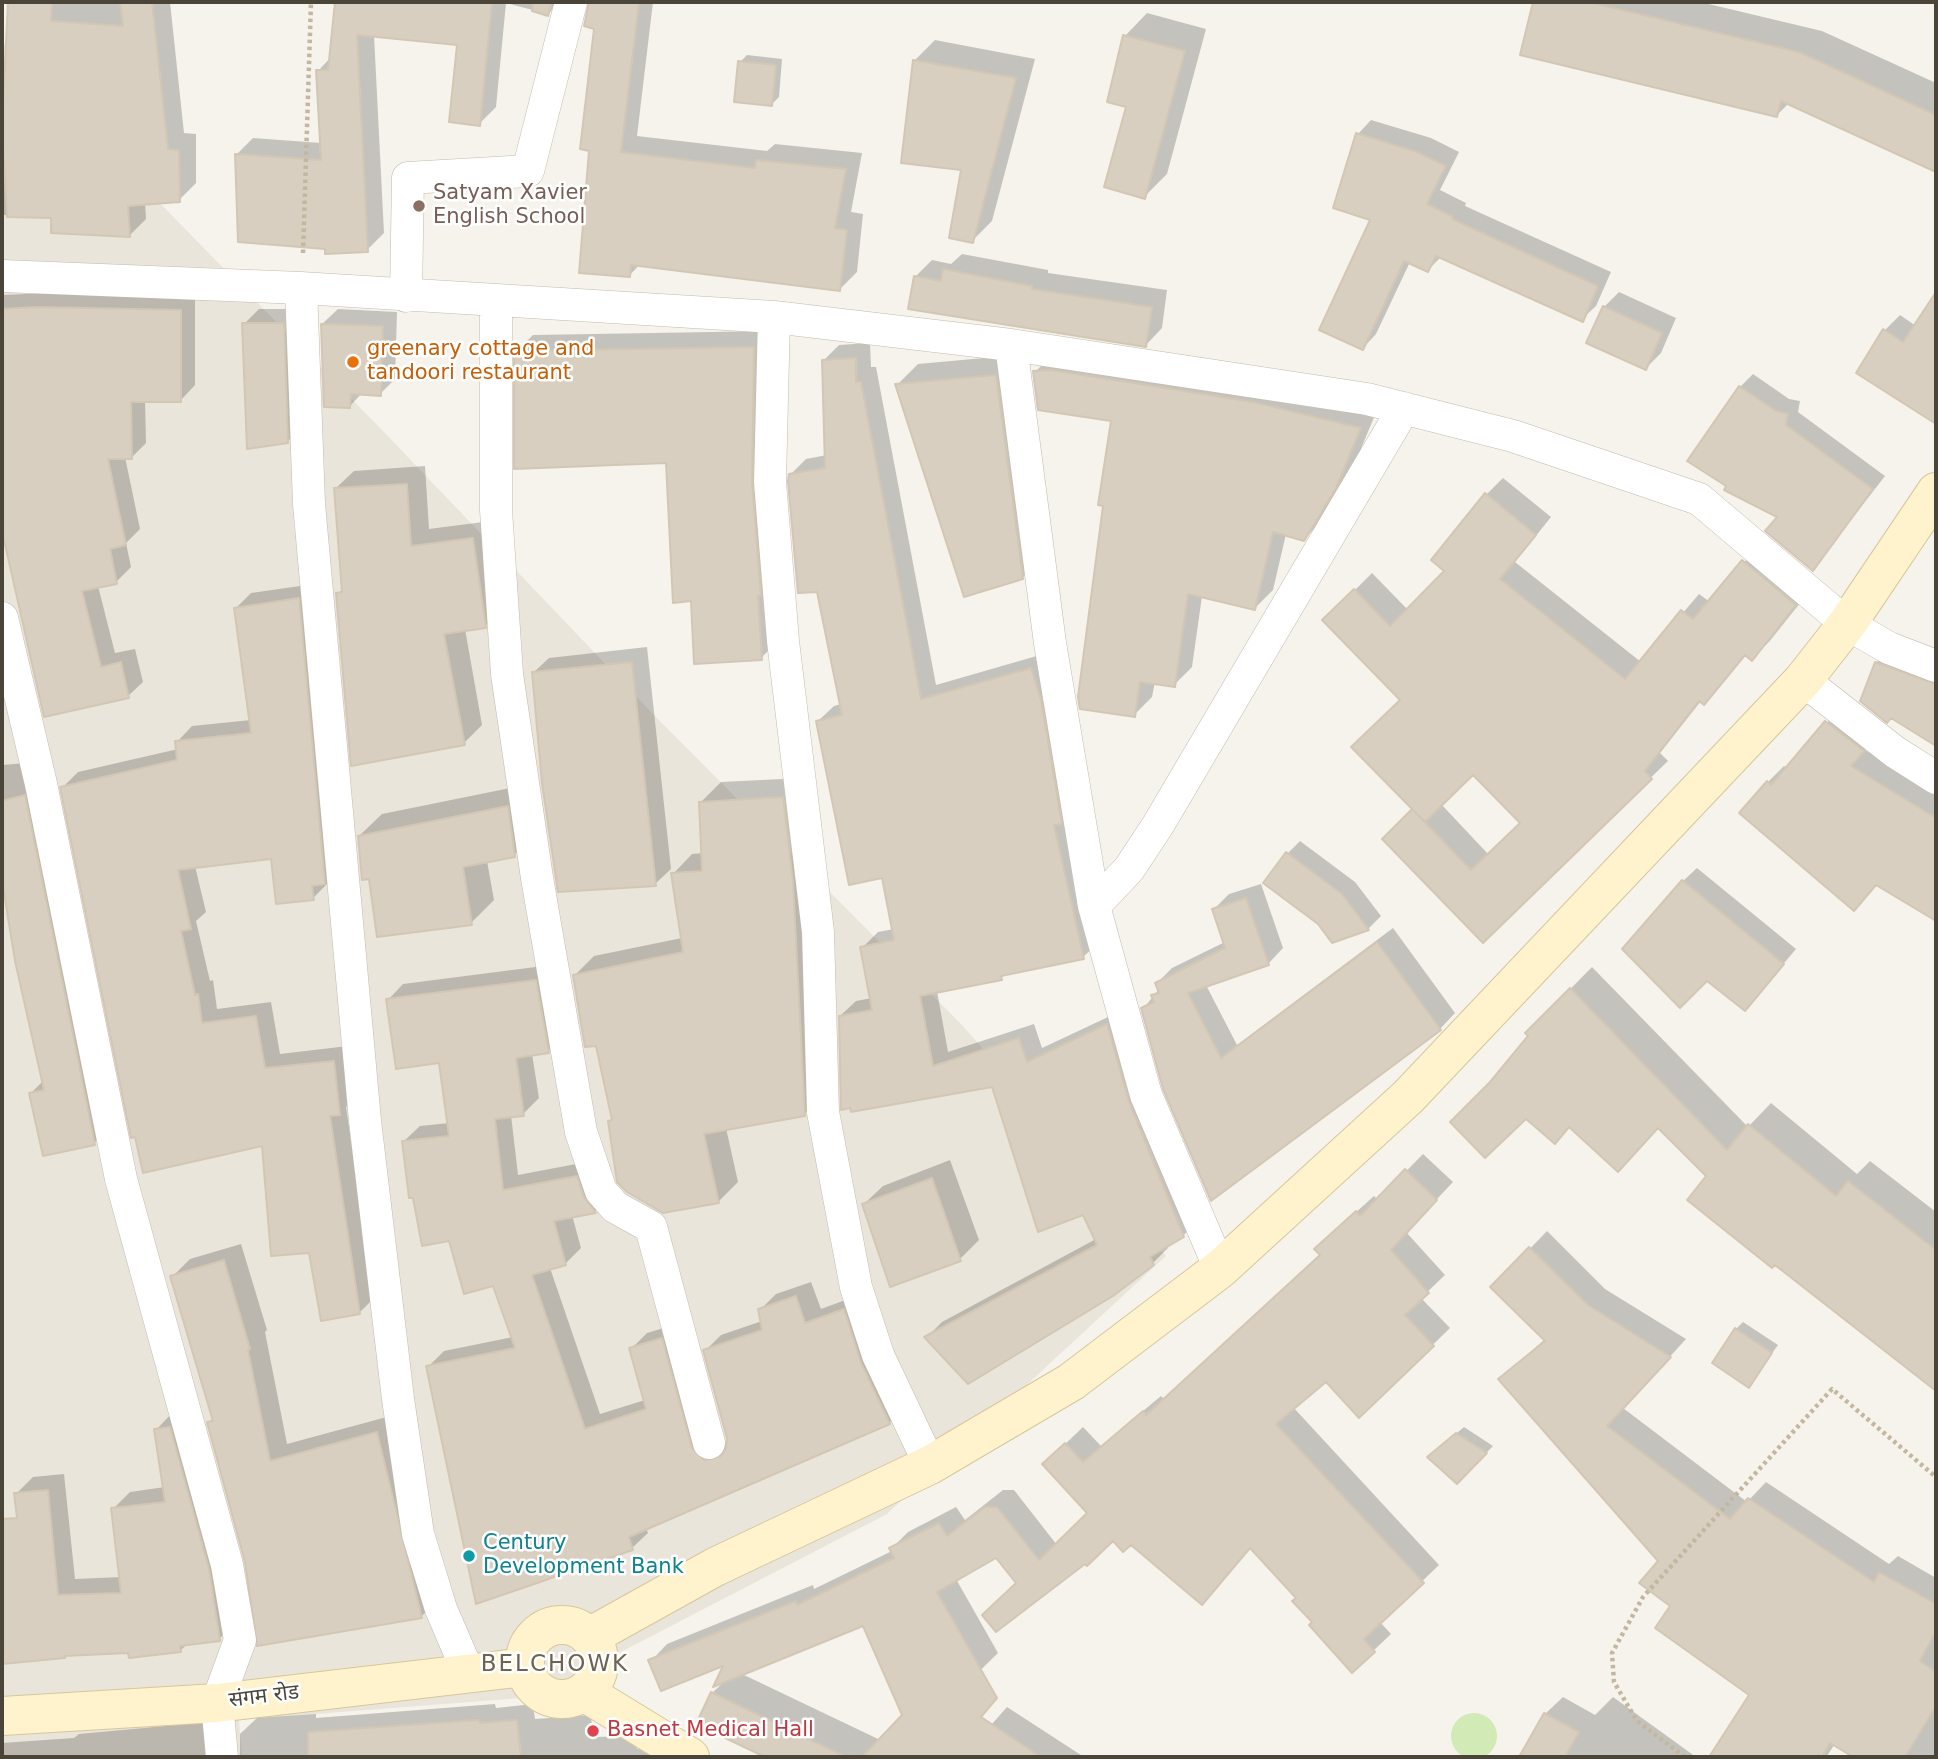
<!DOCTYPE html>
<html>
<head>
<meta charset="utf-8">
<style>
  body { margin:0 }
  #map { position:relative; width:1938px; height:1759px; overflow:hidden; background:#f6f3ec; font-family:"DejaVu Sans",sans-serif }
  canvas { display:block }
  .frame { position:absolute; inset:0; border:4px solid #4b4439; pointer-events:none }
</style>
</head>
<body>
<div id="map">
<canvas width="1938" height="1759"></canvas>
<div class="frame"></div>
</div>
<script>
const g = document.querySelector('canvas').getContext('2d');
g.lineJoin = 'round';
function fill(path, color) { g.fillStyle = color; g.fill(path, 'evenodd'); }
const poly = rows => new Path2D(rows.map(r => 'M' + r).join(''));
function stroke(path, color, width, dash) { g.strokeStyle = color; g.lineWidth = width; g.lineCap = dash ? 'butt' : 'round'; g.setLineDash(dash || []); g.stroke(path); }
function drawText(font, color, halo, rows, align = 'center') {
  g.font = font + ' "DejaVu Sans","Noto Sans Devanagari",sans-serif'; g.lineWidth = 5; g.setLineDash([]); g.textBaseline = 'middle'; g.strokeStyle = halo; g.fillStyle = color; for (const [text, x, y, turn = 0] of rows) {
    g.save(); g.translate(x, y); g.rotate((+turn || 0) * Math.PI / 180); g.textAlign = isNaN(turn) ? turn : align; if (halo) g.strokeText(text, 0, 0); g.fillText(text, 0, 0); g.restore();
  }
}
fill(poly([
  [2,42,383,431,657,718,962,1025,1166,1256,887,1514,534,1697,239,1720,242,1757,2,1757]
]), '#eae5da');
fill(poly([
  '1451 1736a23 23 0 1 1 46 0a23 23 0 1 1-46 0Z'
]), '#d2eab5');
fill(poly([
  [10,2,170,2,184,133,196,134,196,183,179,200,145,203,146,219,129,236,52,216,2,215],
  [337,2,560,2,548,14,506,3,496,107,479,124,459,44,374,35,384,233,367,250,327,247,236,155,253,138,321,143,318,71,331,57],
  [590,2,653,2,637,136,767,151,775,144,862,153,851,212,863,214,857,272,840,289,640,264,629,276,591,149,596,28,586,25],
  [1535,2,1700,2,1822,31,1936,83,1936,170,1789,103,1777,115,1522,54],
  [1147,13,1206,29,1167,174,1144,197,1128,106,1125,36],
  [935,40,1035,59,992,221,972,241,963,169,915,60],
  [747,55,782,59,779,97,772,104,740,62],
  [1371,120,1431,138,1459,152,1440,190,1466,203,1465,206,1611,272,1596,306,1582,319,1442,256,1428,270,1410,262,1376,334,1363,348,1373,219,1358,134],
  [962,254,1048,270,1048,273,1167,290,1162,328,1146,345,915,277,932,260,951,264],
  [1619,292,1676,318,1661,353,1646,368,1604,307],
  [52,293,195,296,195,385,181,400,145,400,146,443,132,457,125,457,140,529,126,543,131,567,116,582,98,586,115,653,135,649,143,682,128,696,46,715,2,528,2,295],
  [1936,296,1936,422,1858,372,1885,330,1900,315,1916,326],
  [259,309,298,309,303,426,288,441,244,324],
  [338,309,397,312,395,379,380,394,362,393,350,406,322,324],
  [770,331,777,642,761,658,693,600,667,462,516,352,533,335],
  [870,343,871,367,876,367,936,685,1047,653,1099,942,1083,957,1007,972,1001,979,937,991,948,1052,1034,1024,1042,1048,1123,1010,1198,1220,1183,1236,1167,1245,1168,1248,1152,1264,927,1337,942,1322,1096,1239,1084,1213,994,1085,852,1110,840,1016,856,1001,872,998,862,948,878,932,894,929,883,876,818,721,834,706,841,704,819,590,790,475,806,459,827,455,824,360,839,345],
  [1053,354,1377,410,1353,468,1322,521,1304,539,1286,534,1273,590,1255,608,1202,596,1192,667,1174,685,1155,682,1152,697,1134,715,1105,505,1113,420,1035,372],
  [1017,355,1043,557,1022,578,897,385,918,364],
  [1753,374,1789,399,1800,401,1798,412,1885,476,1813,569,1780,516,1740,387],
  [425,466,429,529,491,521,503,608,485,626,465,629,482,725,464,743,337,594,344,588,335,489,354,471],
  [1503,478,1551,517,1515,562,1641,662,1699,594,1710,602,1760,544,1812,588,1769,642,1752,658,1746,654,1720,686,1704,703,1701,701,1660,753,1668,761,1483,940,1384,839,1414,809,1402,699,1325,620,1372,573,1408,610,1447,571,1487,494],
  [1473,773,1522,823,1489,855,1441,804],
  [314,584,328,883,313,898,273,857,195,866,206,912,196,921,210,981,213,980,217,1009,271,1002,280,1054,348,1046,355,1098,346,1107,374,1298,359,1313,311,1251,263,1144,62,788,78,772,178,749,177,742,192,726,251,720,236,608,251,593],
  [647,647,671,869,655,884,533,673,549,658],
  [1891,648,1936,665,1936,744,1892,716,1876,663],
  [1842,706,1879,734,1865,750,1936,793,1936,919,1877,883,1870,892,1768,782,1784,766,1787,768],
  [27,763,110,1128,94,1143,31,1093,44,1080,2,875,2,765],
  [802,778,824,1095,804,1114,726,1128,738,1182,718,1202,610,1122,614,1118,597,1044,574,976,594,956,682,938,673,874,692,854,703,853,701,802,721,782],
  [530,784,537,833,514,855,487,861,494,900,471,923,371,877,359,836,382,814],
  [1300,841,1355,882,1381,916,1368,929,1320,923,1287,854],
  [1697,868,1796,949,1745,1009,1683,881],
  [1261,884,1283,948,1268,964,1206,985,1237,1045,1393,928,1455,1013,1440,1029,1212,1198,1143,1009,1159,989,1157,983,1172,968,1225,942,1214,909,1229,894],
  [551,965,563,1036,548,1051,532,1054,539,1098,523,1114,511,1115,518,1175,592,1161,610,1196,595,1211,572,1215,581,1248,565,1264,550,1268,600,1414,645,1400,631,1349,647,1333,677,1324,720,1446,728,1444,705,1351,721,1335,762,1321,760,1310,776,1294,811,1282,821,1309,859,1295,905,1407,889,1423,646,1528,648,1533,632,1548,428,1367,444,1351,513,1337,494,1284,450,1239,404,1141,420,1126,449,1123,441,1061,388,1000,403,984],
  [1592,967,1748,1127,1771,1103,1857,1174,1870,1161,1936,1212,1936,1389,1775,1263,1708,1176,1659,1127,1571,1126,1555,1141,1495,1080,1531,1036,1527,1033],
  [1423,1154,1453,1182,1406,1232,1445,1275,1421,1298,1450,1328,1360,1416,1327,1379,1293,1407,1439,1565,1380,1622,1391,1634,1352,1671,1298,1598,1252,1547,1202,1603,1130,1543,1113,1538,1085,1562,1018,1582,997,1556,956,1579,998,1653,913,1736,864,1624,742,1674,899,1749,891,1757,769,1757,699,1723,712,1693,725,1681,726,1662,651,1661,667,1644,813,1585,814,1589,892,1551,891,1549,908,1532,956,1507,965,1520,1003,1490,1014,1490,1057,1545,1090,1513,1061,1448,1083,1427,1101,1446,1161,1396,1164,1399,1321,1254,1334,1232,1374,1196,1378,1200],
  [950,1160,979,1240,960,1259,891,1285,864,1204,883,1186],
  [1547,1231,1605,1289,1686,1339,1623,1408,1747,1502,1766,1482,1889,1564,1898,1556,1936,1578,1936,1757,1876,1757,1864,1750,1857,1757,1835,1744,1826,1757,1711,1757,1751,1694,1673,1606,1660,1561,1500,1379,1545,1339,1493,1287],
  [241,1244,267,1330,265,1332,287,1444,394,1415,438,1599,421,1617,326,1631,277,1643,247,1561,209,1422,213,1418,172,1277,190,1259],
  [1743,1322,1778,1345,1748,1386,1736,1329],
  [173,1412,237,1622,219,1639,188,1643,180,1651,67,1654,64,1657,2,1662,2,1558,14,1546,21,1545,16,1494,33,1477,64,1474,75,1579,121,1577,113,1509,130,1492,165,1487,156,1430],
  [1464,1427,1493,1446,1457,1482,1437,1450],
  [1563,1697,1595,1715,1613,1697,1696,1757,1521,1757,1545,1714],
  [495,1704,496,1708,533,1704,535,1719,591,1715,593,1737,636,1736,637,1749,677,1749,678,1757,240,1757,240,1734,257,1718,316,1714,316,1718],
  [1007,1707,1084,1757,963,1757],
  [218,1717,236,1757,2,1757,2,1743,74,1738,79,1734,176,1725,180,1721]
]), '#0003');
const building = poly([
  [8,2,52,2,51,21,123,26,120,2,152,2,168,149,179,150,180,202,128,206,130,237,51,233,51,218,7,217,2,125,8,2],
  [335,2,492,2,480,126,449,122,457,45,357,35,368,252,325,254,325,249,238,242,235,154,321,160,316,70,328,70,335,2],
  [533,2,552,2,548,16,532,11,533,2],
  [589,2,639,2,621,152,755,168,756,160,846,169,835,228,847,230,840,291,631,265,630,277,579,273,589,151,580,149,594,29,584,26,589,2],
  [1533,2,1589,2,1799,52,1936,115,1936,172,1781,101,1777,117,1520,55,1533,2],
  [1123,35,1185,51,1145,199,1104,187,1126,107,1107,102,1123,35],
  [913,60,1016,78,973,243,949,238,961,170,901,163,913,60],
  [738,61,776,65,772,106,734,102,738,61],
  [1356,133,1417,152,1446,166,1427,204,1453,217,1452,219,1598,286,1583,322,1436,256,1428,272,1404,261,1363,350,1319,330,1370,220,1333,208,1356,133],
  [943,269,1032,286,1032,289,1152,307,1146,347,908,309,914,276,941,281,943,269],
  [1936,292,1936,424,1856,373,1883,329,1903,342,1936,292],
  [1603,306,1662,333,1646,370,1586,343,1603,306],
  [36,307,181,310,181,402,131,402,132,459,108,459,126,545,110,549,117,584,82,591,101,667,121,662,129,698,44,717,2,531,2,309,36,307],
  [242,323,284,323,288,443,247,449,242,323],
  [321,324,383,326,381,396,351,394,350,408,324,407,321,324],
  [754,347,752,482,761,596,758,596,762,660,694,664,691,601,673,603,666,463,514,469,514,351,754,347],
  [856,358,856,382,861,382,921,699,1031,668,1041,700,1062,824,1054,825,1084,959,1001,976,1002,980,920,996,933,1066,1019,1038,1027,1062,1107,1024,1129,1102,1184,1237,1150,1257,1154,1265,1113,1296,968,1384,924,1337,1097,1245,1083,1215,1038,1232,992,1087,851,1112,850,1108,841,1110,839,1016,872,1010,860,947,894,940,882,878,849,885,816,721,842,715,817,592,798,593,788,481,789,474,825,468,822,360,856,358],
  [1051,370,1253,402,1361,428,1336,488,1304,541,1273,532,1255,610,1188,594,1175,687,1140,682,1135,717,1080,709,1078,697,1103,506,1098,505,1111,421,1038,410,1033,371,1051,370],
  [996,375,1023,579,964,597,895,384,996,375],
  [1739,386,1776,411,1788,414,1786,425,1873,489,1813,571,1765,531,1777,517,1724,490,1726,486,1687,461,1739,386],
  [407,484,411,546,473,538,486,628,444,634,465,745,351,766,336,593,342,592,334,488,407,484],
  [1485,493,1536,535,1500,579,1625,679,1681,610,1693,619,1742,560,1796,605,1752,661,1745,655,1704,705,1699,701,1645,771,1652,779,1483,943,1382,839,1412,809,1351,747,1400,700,1322,620,1354,589,1390,626,1444,571,1431,560,1485,493],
  [1473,775,1520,823,1471,870,1412,809,1425,822,1473,775],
  [299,598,325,884,312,886,314,900,276,904,271,859,178,870,191,929,181,931,195,995,198,994,202,1023,256,1016,265,1068,334,1061,340,1115,330,1116,360,1314,321,1321,309,1253,271,1256,262,1146,143,1173,135,1137,131,1138,60,787,177,760,175,741,251,733,234,608,299,598],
  [632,662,656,886,558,892,542,783,532,672,632,662],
  [1875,662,1936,684,1936,746,1891,718,1887,723,1860,701,1875,662],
  [1825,721,1864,751,1851,766,1936,818,1936,921,1876,885,1854,911,1739,813,1767,781,1771,785,1825,721],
  [25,795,95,1145,43,1156,29,1093,44,1090,15,961,2,880,2,801,25,795],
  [783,797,793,882,805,1116,704,1134,719,1203,663,1213,627,1192,617,1182,608,1121,612,1120,596,1046,585,1047,573,975,683,952,671,873,702,871,699,802,783,797],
  [508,806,515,857,463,867,472,925,377,937,369,879,362,880,358,836,508,806],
  [1286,852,1342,894,1369,930,1332,943,1318,924,1263,883,1286,852],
  [1682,880,1784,964,1745,1011,1707,981,1680,1008,1622,949,1682,880],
  [1246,898,1269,965,1188,993,1221,1058,1377,942,1441,1030,1211,1201,1163,1089,1141,1008,1154,1002,1151,995,1159,993,1155,983,1225,948,1212,909,1246,898],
  [536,980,549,1053,516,1058,524,1116,495,1119,503,1190,577,1176,584,1197,596,1213,554,1221,566,1265,532,1275,585,1429,646,1409,629,1348,662,1338,692,1448,704,1460,721,1456,726,1448,727,1438,703,1350,762,1330,758,1309,796,1296,805,1323,844,1309,861,1363,890,1424,629,1537,633,1550,476,1604,426,1366,515,1348,493,1286,464,1294,449,1241,422,1246,413,1198,409,1198,402,1141,449,1136,439,1063,396,1069,386,999,536,980],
  [1570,988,1727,1150,1748,1124,1836,1196,1848,1181,1936,1250,1936,1391,1775,1265,1772,1268,1687,1200,1706,1176,1658,1128,1618,1172,1569,1127,1555,1144,1526,1119,1485,1158,1450,1122,1490,1082,1528,1036,1525,1033,1570,988],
  [1405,1169,1437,1200,1391,1250,1429,1293,1405,1315,1434,1346,1359,1418,1326,1382,1276,1424,1424,1583,1364,1639,1375,1652,1352,1673,1309,1625,1312,1622,1292,1601,1296,1598,1250,1548,1202,1605,1131,1545,1123,1552,1113,1541,1087,1566,1085,1564,996,1632,982,1615,1016,1583,996,1558,937,1592,997,1698,981,1717,1041,1757,862,1757,902,1715,863,1626,713,1687,723,1666,661,1691,648,1660,796,1601,797,1605,894,1558,889,1548,939,1523,947,1536,985,1507,997,1507,1039,1560,1087,1513,1042,1464,1065,1443,1083,1462,1143,1411,1146,1415,1320,1255,1314,1249,1356,1211,1360,1216,1405,1169],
  [932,1178,961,1261,890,1287,862,1204,932,1178],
  [1529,1247,1588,1305,1671,1357,1607,1426,1730,1519,1748,1498,1874,1582,1879,1572,1936,1604,1936,1631,1920,1661,1936,1672,1936,1706,1905,1757,1853,1757,1830,1743,1822,1757,1709,1757,1749,1695,1655,1628,1670,1606,1639,1583,1658,1561,1498,1379,1545,1341,1490,1287,1529,1247],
  [224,1260,250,1349,248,1350,270,1461,377,1432,422,1618,257,1646,245,1562,207,1422,213,1421,170,1276,224,1260],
  [1735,1328,1772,1353,1749,1388,1712,1363,1735,1328],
  [170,1427,209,1569,220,1641,180,1646,181,1652,129,1658,128,1653,64,1656,65,1658,2,1664,2,1519,17,1518,14,1493,48,1490,58,1595,121,1593,111,1508,165,1502,154,1429,170,1427],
  [1456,1433,1487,1453,1457,1484,1427,1457,1456,1433],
  [711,1692,846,1757,765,1757,696,1724,711,1692],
  [1544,1713,1579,1732,1565,1757,1519,1757,1544,1713],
  [479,1720,480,1723,517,1720,521,1757,308,1757,308,1732,479,1720]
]);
fill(building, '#d8cfc1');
stroke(building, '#d3c7b4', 2);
const street = poly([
  [2,276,301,288,774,317,1011,345,1367,399,1513,436,1699,499,1847,624,1889,648,1936,666],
  [301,288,309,504,365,1121,398,1399,418,1534,441,1609,468,1672],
  [406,296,408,178,528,171,571,2],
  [496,300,496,510,507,674,537,878,581,1132,601,1191,615,1207,651,1227,709,1443],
  [774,317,770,482,783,641,818,932,823,1112,856,1287,878,1355,930,1465],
  [1011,345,1050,643,1094,906,1129,869,1158,825,1404,408],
  [2,618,41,784,121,1179,227,1565,240,1640,217,1703,222,1757],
  [1803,680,1895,752,1936,778],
  [1094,906,1146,1095,1220,1269]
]);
const secondary = poly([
  '525 1662a37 37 0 1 1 74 0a37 37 0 1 1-74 0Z',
  [589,1637,715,1567,930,1465,1071,1382,1220,1269,1408,1097,1803,680,1847,624,1936,492],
  [584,1692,690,1757],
  [2,1716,217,1703,525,1667]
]);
stroke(street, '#c2bbae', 33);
stroke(secondary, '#d6c79b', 40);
stroke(poly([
  [303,253,311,2],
  [1685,1757,1637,1721,1614,1682,1612,1653,1643,1597,1832,1389,1936,1477]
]), '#c4b79f', 4.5, [3.5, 3.5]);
stroke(street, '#fff', 32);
stroke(secondary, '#fff3cd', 38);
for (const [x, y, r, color] of [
  [419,206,7,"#8d6e63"],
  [353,362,7,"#e8710a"],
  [469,1556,7,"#0f9aa8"],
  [593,1731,7,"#e0444e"]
]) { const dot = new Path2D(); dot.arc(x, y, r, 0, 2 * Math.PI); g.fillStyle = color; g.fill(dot); stroke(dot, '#fff', 2.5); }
drawText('21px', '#785e54', '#fff', [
  ["Satyam Xavier",433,194],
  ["English School",433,218]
], 'left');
drawText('21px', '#c56008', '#fff', [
  ["greenary cottage and",367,350],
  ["tandoori restaurant",367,374]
], 'left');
drawText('21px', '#0d838f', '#fff', [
  ["Century",483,1544],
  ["Development Bank",483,1568]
], 'left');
drawText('21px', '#4b4439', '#fff', [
  ["संगम रोड",264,1697,-7]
]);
drawText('21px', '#be3a42', '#fff', [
  ["Basnet Medical Hall",607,1731]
], 'left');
g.letterSpacing = '2px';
drawText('23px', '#6e6250', '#fff', [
  ["BELCHOWK",555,1665]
]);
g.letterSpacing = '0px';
</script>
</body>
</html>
